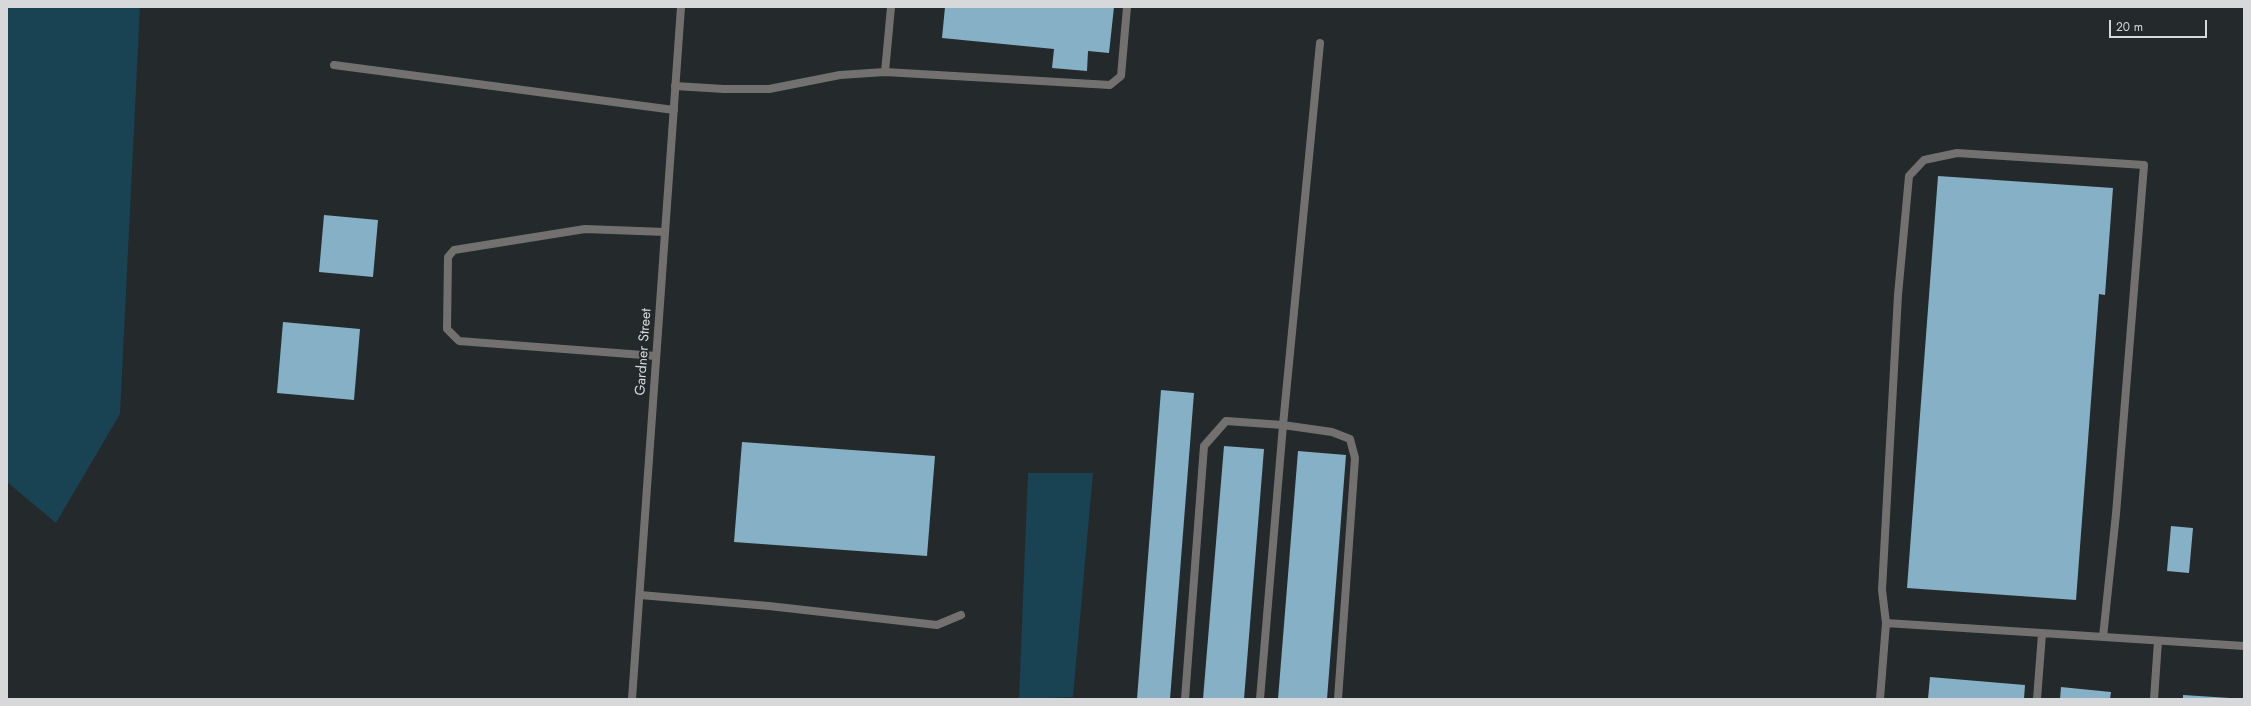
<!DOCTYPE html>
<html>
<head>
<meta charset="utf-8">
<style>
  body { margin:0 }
  #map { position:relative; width:2251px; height:706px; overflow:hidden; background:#24292b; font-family:Jost,sans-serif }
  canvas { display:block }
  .frame { position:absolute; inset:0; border:8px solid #d6d8da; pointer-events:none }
  .scale { position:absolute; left:2109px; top:20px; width:98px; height:18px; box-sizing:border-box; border:2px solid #d6d8da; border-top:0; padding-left:5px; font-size:12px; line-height:14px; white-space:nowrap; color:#d6d8da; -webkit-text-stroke:3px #24292b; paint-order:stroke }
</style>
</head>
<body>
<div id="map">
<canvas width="2251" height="706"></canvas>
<div class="frame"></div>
<div class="scale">20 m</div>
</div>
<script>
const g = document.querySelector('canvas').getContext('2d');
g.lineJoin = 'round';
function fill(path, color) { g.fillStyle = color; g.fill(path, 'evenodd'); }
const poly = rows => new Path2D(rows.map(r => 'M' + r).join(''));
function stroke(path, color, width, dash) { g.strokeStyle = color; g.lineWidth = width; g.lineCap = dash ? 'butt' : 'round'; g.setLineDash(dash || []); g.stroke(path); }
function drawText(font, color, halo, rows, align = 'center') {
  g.font = font + ' Jost,sans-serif'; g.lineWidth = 4; g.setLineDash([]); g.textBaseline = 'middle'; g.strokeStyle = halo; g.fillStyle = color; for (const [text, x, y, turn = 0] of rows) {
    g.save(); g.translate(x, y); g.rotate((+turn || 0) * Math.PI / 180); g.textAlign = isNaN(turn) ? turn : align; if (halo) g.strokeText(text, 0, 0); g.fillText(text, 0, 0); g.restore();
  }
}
fill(poly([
  [7,7,140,7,120,414,56,523,7,482],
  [1028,473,1093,473,1073,697,1019,699]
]), '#194253');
fill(poly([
  [945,7,1114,7,1109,53,1088,51,1087,71,1052,68,1054,49,942,38],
  [1938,176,2113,188,2105,295,2099,294,2076,600,1907,588],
  [324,215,378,220,373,277,319,272],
  [283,322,360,329,354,400,277,393],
  [1161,390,1194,393,1170,699,1137,699],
  [742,442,935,456,927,556,734,542],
  [1224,446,1264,449,1244,699,1203,699],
  [1298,451,1346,455,1327,699,1278,699],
  [2171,526,2193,528,2189,573,2167,571],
  [1930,677,2025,685,2024,699,1928,699],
  [2061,687,2111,692,2110,699,2060,699],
  [2183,695,2230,698,2230,699,2183,699]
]), '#86b0c5');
stroke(poly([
  [1320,43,1283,425,1332,432,1350,439,1355,458,1338,699],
  [334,65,674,110],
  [885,72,1110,85,1121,76,1127,7],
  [675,86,724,89,769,89,840,75,885,72,891,7],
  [656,356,459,341,447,329,448,257,454,250,585,229,665,232],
  [640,595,769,606,937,625,961,615],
  [1886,623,1882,590,1898,295,1909,176,1924,160,1957,153,2144,165,2116,514,2103,637],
  [1185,699,1204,446,1226,421,1283,425,1260,699],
  [1880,699,1886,623,2244,646],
  [2037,699,2042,634],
  [2154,699,2158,641]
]), '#737170', 8);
stroke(poly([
  [632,699,681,7]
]), '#737170', 8);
drawText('14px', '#d6d8da', '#24292b', [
  ["Gardner Street",644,352,-86]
]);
</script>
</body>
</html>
